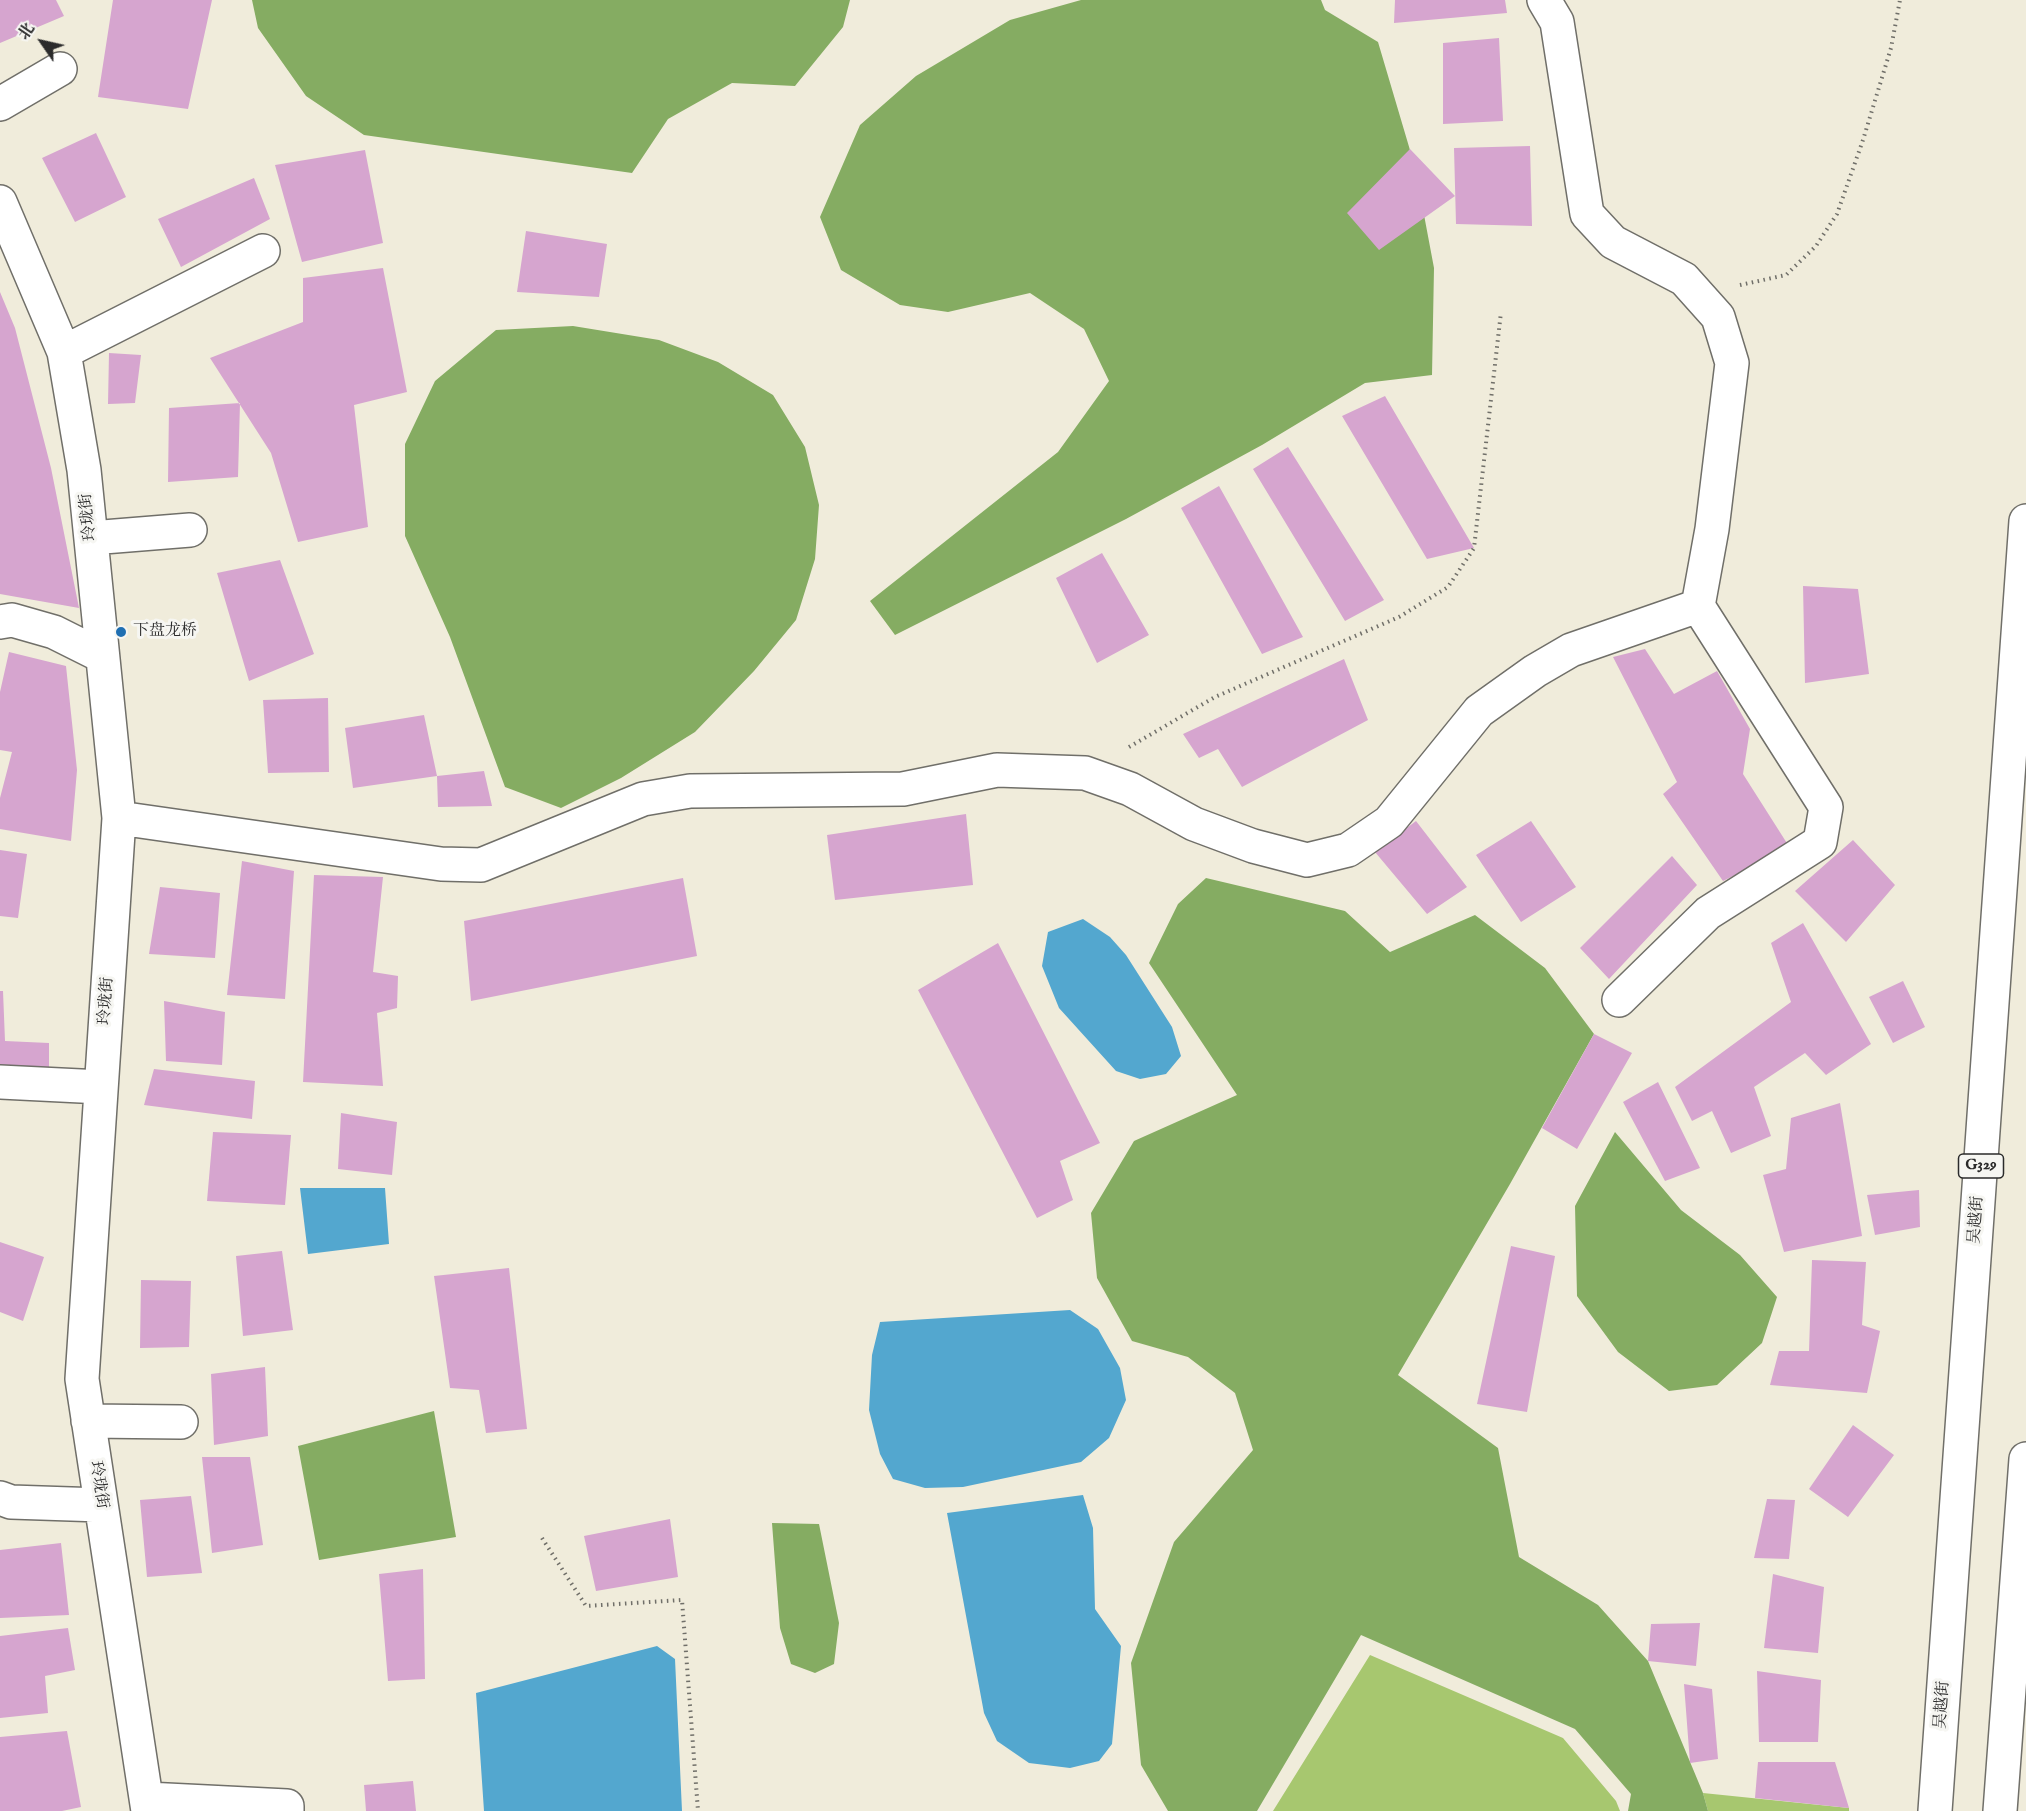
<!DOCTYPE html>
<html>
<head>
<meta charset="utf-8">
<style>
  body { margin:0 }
  #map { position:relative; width:2026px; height:1811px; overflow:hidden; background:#f0ecdb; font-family:"IM FELL English","Noto Serif SC",serif }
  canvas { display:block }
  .north { position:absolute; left:12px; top:12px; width:60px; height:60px; -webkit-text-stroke:4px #f6f6f2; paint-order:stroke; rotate:304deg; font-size:16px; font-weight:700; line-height:24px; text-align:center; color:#2b2b2b }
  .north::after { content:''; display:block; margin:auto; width:21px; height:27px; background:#2b2b2b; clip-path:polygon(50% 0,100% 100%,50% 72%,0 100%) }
</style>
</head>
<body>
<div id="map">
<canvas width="2026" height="1811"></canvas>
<div class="north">北</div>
</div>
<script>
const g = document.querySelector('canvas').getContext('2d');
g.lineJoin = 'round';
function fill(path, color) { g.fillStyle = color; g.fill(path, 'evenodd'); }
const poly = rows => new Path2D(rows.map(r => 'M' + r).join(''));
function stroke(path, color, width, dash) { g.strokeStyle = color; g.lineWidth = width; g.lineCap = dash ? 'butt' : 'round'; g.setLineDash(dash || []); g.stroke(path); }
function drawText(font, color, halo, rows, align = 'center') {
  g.font = font + ' "IM FELL English","Noto Serif SC",serif'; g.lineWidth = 6; g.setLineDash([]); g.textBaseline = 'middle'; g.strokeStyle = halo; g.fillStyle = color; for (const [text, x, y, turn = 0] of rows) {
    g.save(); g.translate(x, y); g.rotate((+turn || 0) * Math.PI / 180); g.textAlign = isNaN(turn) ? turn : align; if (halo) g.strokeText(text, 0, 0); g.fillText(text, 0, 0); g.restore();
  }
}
fill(poly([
  [1370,1655,1563,1738,1616,1801,1620,1811,1273,1811],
  [1703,1793,1849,1808,1849,1811,1708,1811]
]), '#a7c76f');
fill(poly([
  [252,0,850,0,843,27,795,86,732,83,668,119,632,173,364,135,306,96,258,28],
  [1081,0,1321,0,1325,10,1378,42,1415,167,1434,268,1432,375,1365,383,1262,445,1126,519,895,635,870,601,1058,452,1109,381,1084,329,1030,293,948,312,900,305,841,270,820,217,860,125,916,76,1010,20],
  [573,326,659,340,718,362,773,395,805,447,819,505,815,559,796,620,754,671,695,732,621,778,561,808,505,787,450,637,405,536,405,444,435,381,496,330],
  [1206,878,1345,911,1390,952,1475,915,1545,968,1594,1034,1510,1184,1398,1375,1498,1448,1519,1557,1598,1605,1648,1661,1703,1793,1708,1811,1628,1811,1631,1794,1575,1729,1361,1635,1257,1811,1168,1811,1141,1765,1131,1663,1174,1542,1253,1450,1235,1393,1188,1357,1132,1341,1097,1278,1091,1213,1134,1141,1237,1095,1149,963,1178,904],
  [1615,1132,1681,1210,1740,1255,1777,1297,1762,1343,1717,1385,1669,1391,1618,1352,1577,1296,1575,1206],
  [434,1411,456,1537,319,1560,298,1446],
  [772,1523,819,1524,839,1623,834,1664,815,1673,791,1664,780,1628]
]), '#85ac62');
fill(poly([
  [1083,919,1110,937,1126,955,1172,1027,1181,1056,1166,1074,1140,1079,1116,1071,1059,1008,1042,966,1048,932],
  [300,1188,385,1188,389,1244,308,1254],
  [1070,1310,1098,1329,1120,1368,1126,1400,1109,1438,1081,1462,963,1487,925,1488,893,1479,880,1454,869,1410,872,1355,880,1322],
  [1083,1495,1093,1528,1095,1609,1121,1646,1112,1744,1099,1761,1070,1768,1029,1763,997,1741,984,1713,947,1513],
  [657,1646,675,1659,682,1811,484,1811,476,1693]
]), '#53a7cf');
fill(poly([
  [0,0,56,0,64,16,0,43],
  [113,0,212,0,188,109,98,97],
  [1395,0,1505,0,1507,13,1394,23],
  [1499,38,1503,121,1443,124,1443,43],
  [96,133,126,197,75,222,42,158],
  [1530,146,1532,226,1456,224,1454,148],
  [1410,149,1455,196,1379,250,1347,213],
  [365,150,383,243,302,262,275,165],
  [254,178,270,219,181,267,158,219],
  [526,231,607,244,599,297,517,292],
  [383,268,407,392,354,405,368,527,298,542,271,453,210,358,303,322,303,278],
  [0,292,15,328,51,468,79,608,0,594],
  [109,353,141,355,135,403,108,404],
  [1385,396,1474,548,1427,559,1342,416],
  [240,403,238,477,168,482,169,408],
  [1288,447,1384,600,1345,621,1253,469],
  [1219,486,1303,637,1262,654,1181,508],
  [1102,553,1149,635,1097,663,1056,578],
  [280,560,314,654,249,681,217,573],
  [1803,586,1858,589,1869,674,1805,683],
  [1645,649,1674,694,1717,671,1750,729,1743,774,1790,848,1723,881,1663,794,1677,782,1613,657],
  [9,652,66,666,77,770,71,841,0,829,0,798,12,752,0,750,0,692],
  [1344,659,1368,720,1242,787,1218,749,1199,758,1183,734],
  [328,698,329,772,268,773,263,700],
  [424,715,437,776,353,788,345,728],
  [484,771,492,806,438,807,437,776],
  [966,814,973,885,835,900,827,835],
  [1416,821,1467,887,1427,914,1375,852],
  [1531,821,1576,887,1521,922,1476,855],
  [1853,840,1895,885,1846,942,1795,891],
  [0,850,27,854,18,918,0,916],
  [1672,856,1697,885,1609,979,1580,948],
  [242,861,294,871,285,999,227,995],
  [314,875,383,877,373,972,398,976,397,1008,377,1013,383,1086,303,1082],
  [683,878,697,956,471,1001,464,921],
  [160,887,220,893,215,958,149,954],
  [1803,923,1871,1044,1826,1075,1805,1053,1754,1087,1771,1136,1731,1153,1712,1111,1692,1121,1675,1087,1791,1002,1771,943],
  [998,943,1100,1143,1060,1161,1073,1200,1037,1218,918,990],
  [1903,981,1925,1027,1893,1043,1869,997],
  [0,991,3,991,5,1041,49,1043,49,1067,0,1067],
  [164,1001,225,1012,222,1065,166,1061],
  [1594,1034,1632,1053,1577,1149,1542,1128],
  [154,1069,255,1081,252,1119,144,1105],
  [1658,1082,1700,1168,1665,1181,1623,1102],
  [1840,1103,1862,1236,1784,1252,1763,1175,1786,1169,1791,1118],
  [341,1113,397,1122,392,1175,338,1169],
  [213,1132,291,1135,285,1205,207,1201],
  [1919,1190,1920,1227,1875,1235,1867,1195],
  [0,1242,44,1257,23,1321,0,1312],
  [1511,1246,1555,1256,1527,1412,1477,1404],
  [282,1251,293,1330,243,1336,236,1256],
  [1812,1260,1866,1262,1862,1325,1880,1331,1867,1393,1770,1385,1779,1351,1809,1351],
  [509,1268,527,1429,486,1433,479,1390,450,1388,434,1276],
  [141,1280,191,1281,189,1347,140,1348],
  [265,1367,268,1436,214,1445,211,1374],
  [1853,1425,1894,1455,1848,1517,1809,1489],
  [202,1457,250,1457,263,1545,212,1553],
  [191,1496,202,1573,147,1577,140,1500],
  [1767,1499,1795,1500,1789,1559,1754,1558],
  [670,1519,678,1577,596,1591,584,1536],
  [61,1543,69,1615,0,1618,0,1550],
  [423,1569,425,1679,388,1681,379,1574],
  [1773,1574,1824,1587,1818,1653,1764,1648],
  [1700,1623,1696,1666,1648,1661,1651,1624],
  [68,1628,75,1670,45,1676,48,1713,0,1718,0,1636],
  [1757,1671,1821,1680,1818,1742,1759,1742],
  [1684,1684,1712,1689,1718,1759,1690,1763],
  [67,1731,81,1807,62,1811,0,1811,0,1737],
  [1758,1762,1835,1762,1849,1808,1755,1798],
  [413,1781,416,1811,366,1811,364,1785]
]), '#d6a5cf');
const minor = poly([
  [1544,0,1557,22,1587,214,1613,242,1684,279,1718,317,1732,363,1712,529,1698,606,1826,807,1820,842,1708,913,1619,1000],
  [0,104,60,69],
  [0,202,64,352,84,470,119,818,82,1379,148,1811],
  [64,352,263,251],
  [91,538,190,530],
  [0,622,12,620,54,632,102,656],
  [119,818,441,864,481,865,643,799,690,791,903,789,997,770,1085,773,1130,789,1194,824,1253,846,1307,860,1348,850,1389,822,1479,711,1535,671,1571,650,1698,606],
  [0,1082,101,1087],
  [88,1421,181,1422],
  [0,1498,11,1502,101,1505],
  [147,1799,287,1806,287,1811]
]);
const highway = poly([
  [1935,1811,2026,521],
  [2000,1811,2026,1459]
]);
stroke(minor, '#706f69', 36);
stroke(highway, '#706f69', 36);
stroke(poly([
  [1740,285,1786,275,1816,246,1837,214,1863,140,1891,48,1900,0],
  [1129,747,1215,697,1399,617,1448,587,1474,548,1501,312],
  [542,1538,586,1606,682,1600,698,1811]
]), '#706f69', 4, [1.5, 4.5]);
stroke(minor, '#fff', 33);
stroke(highway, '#fff', 33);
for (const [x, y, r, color] of [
  [121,632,6,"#1f6fb2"]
]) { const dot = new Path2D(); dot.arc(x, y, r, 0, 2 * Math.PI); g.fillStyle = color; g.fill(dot); stroke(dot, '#f6f6f2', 2); }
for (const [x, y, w] of [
  [1981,1166,45]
]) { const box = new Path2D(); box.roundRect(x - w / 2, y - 12, w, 24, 4.5); g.fillStyle = '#f6f6f2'; g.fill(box); stroke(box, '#2b2b2b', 1.5); }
drawText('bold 15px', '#2b2b2b', null, [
  ["G329",1981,1166]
]);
drawText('16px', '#2b2b2b', '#f6f6f2', [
  ["玲珑街",89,517,-96],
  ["玲珑街",107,1001,-86],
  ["吴越街",1977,1220,-86],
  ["玲珑街",98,1485,81],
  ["吴越街",1943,1705,-86]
]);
drawText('16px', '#2b2b2b', '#f6f6f2', [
  ["下盘龙桥",133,632]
], 'left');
</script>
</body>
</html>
